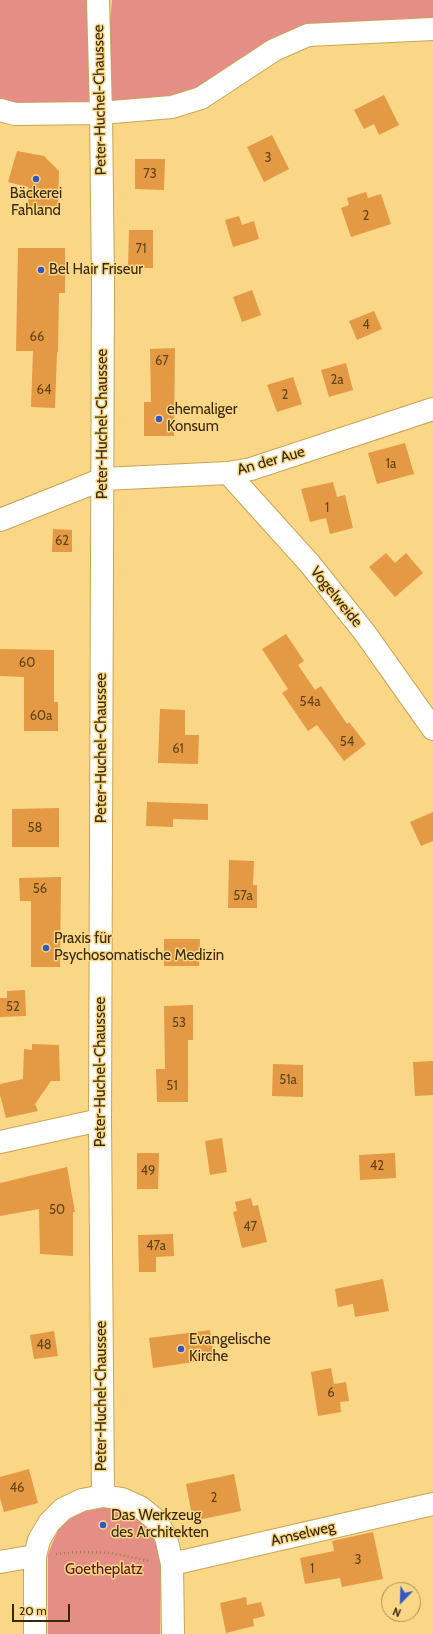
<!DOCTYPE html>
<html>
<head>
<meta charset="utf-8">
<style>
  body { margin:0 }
  #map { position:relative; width:433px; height:1634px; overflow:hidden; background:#fad687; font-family:Cabin,sans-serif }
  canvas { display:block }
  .north { position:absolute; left:381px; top:1582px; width:40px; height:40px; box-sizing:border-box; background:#fad687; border:1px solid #ac9153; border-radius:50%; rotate:203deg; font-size:11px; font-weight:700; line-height:16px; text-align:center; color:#372906 }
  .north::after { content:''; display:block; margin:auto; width:14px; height:18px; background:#3257c8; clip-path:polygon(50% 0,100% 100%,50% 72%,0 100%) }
  .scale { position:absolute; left:12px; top:1604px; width:58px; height:18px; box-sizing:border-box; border:2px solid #372906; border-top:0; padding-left:5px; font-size:12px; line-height:14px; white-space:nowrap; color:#372906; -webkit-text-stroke:3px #fad687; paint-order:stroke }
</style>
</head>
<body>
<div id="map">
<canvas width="433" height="1634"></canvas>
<div class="north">N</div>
<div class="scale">20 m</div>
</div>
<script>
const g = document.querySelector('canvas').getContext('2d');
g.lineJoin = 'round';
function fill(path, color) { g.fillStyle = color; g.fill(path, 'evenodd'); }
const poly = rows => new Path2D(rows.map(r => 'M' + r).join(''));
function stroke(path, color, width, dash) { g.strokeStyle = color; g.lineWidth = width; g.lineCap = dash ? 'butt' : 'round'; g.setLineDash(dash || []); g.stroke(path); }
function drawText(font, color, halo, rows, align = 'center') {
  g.font = font + ' Cabin,sans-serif'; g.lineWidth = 3; g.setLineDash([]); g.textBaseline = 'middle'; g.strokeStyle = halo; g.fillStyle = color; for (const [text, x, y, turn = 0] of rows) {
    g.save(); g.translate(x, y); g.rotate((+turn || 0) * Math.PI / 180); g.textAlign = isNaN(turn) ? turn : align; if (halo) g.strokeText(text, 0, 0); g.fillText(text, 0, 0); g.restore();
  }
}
fill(poly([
  [0,0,93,0,96,106,0,104],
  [112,0,433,0,433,29,308,35,172,107,101,113],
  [111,1506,140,1518,161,1548,160,1634,48,1634,48,1554,59,1528,78,1513]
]), '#e58e85');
fill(poly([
  [384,95,399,125,379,135,374,124,364,129,354,110],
  [272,135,289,169,264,182,247,147],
  [17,151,44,156,59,171,58,206,28,207,28,187,8,182],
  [135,159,165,159,164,190,135,189],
  [366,192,368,198,381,194,391,224,351,237,341,208,349,205,347,198],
  [239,216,242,225,254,221,259,239,233,247,225,220],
  [129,230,153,230,153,268,128,268],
  [18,248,65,248,65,293,59,293,58,352,57,352,55,408,31,407,33,351,16,351],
  [252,290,261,315,242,322,233,297],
  [374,311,382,329,357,340,349,321],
  [175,348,174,436,144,436,144,402,151,402,150,349],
  [346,363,353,390,329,397,321,370],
  [293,377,302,404,277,412,267,385],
  [405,443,414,474,377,484,368,453],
  [333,482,337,497,345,495,353,528,330,534,326,518,310,522,301,489],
  [53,529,72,530,72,552,52,552],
  [386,553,395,563,406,553,423,573,395,597,369,567],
  [286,634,304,661,298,665,315,690,321,686,347,724,349,722,366,744,344,761,317,725,308,731,282,693,288,689,262,649],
  [0,649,54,650,54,702,58,702,58,731,24,731,24,677,0,676],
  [160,709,185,710,185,735,199,735,198,764,158,763],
  [147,802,208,804,208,820,173,819,173,827,146,826],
  [59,808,59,847,12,847,12,809],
  [433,812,433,841,421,846,410,822],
  [229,860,254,861,253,885,257,885,257,908,228,908],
  [61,877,60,967,31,967,31,901,20,901,19,878],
  [164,939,200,939,199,966,164,966],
  [25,990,26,1016,0,1017,0,998,7,998,7,991],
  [193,1005,193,1040,188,1040,188,1102,157,1102,156,1069,165,1069,164,1006],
  [32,1044,59,1045,60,1081,51,1081,35,1104,38,1111,6,1118,0,1095,0,1084,23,1079,24,1049,32,1050],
  [433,1061,433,1095,415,1096,413,1062],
  [273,1064,303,1065,303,1097,272,1096],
  [222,1138,227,1172,210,1175,205,1141],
  [137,1153,159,1153,158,1189,137,1189],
  [395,1153,396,1178,360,1180,359,1155],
  [67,1167,75,1212,73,1212,73,1256,40,1254,39,1209,0,1216,0,1183],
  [251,1198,253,1206,258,1205,267,1242,242,1248,233,1212,237,1211,235,1202],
  [173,1234,174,1256,156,1257,156,1272,139,1272,138,1235],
  [383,1279,389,1311,355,1317,353,1304,338,1307,335,1289],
  [210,1330,214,1359,153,1368,149,1338],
  [54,1331,58,1356,34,1359,30,1335],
  [331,1368,334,1384,346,1382,349,1401,340,1402,341,1412,318,1416,311,1372],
  [29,1469,38,1503,4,1512,0,1498,0,1477],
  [234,1474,241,1511,193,1521,186,1484],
  [373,1532,383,1579,342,1587,340,1578,305,1584,300,1558,334,1551,332,1541],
  [246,1597,247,1605,261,1602,265,1616,253,1619,254,1626,226,1633,220,1603]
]), '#e49944');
const minor = poly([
  [98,0,101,113,103,283,100,1120,103,1496],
  [0,110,15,114,101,113,172,107,201,98,274,50,308,35,433,29],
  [228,473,310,564,365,633,433,729],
  [0,520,103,479,228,473,251,469,433,409],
  [0,1142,100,1120],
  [0,1562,35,1556],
  [172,1564,433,1504],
  [35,1634,35,1556,39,1540,49,1523,63,1509,82,1500,103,1496,122,1499,140,1507,156,1520,166,1537,172,1564,173,1634]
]);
stroke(minor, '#c7a556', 24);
stroke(poly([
  [56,1554,79,1552,110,1553,150,1561]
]), '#987f46', 2.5, [1, 3]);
stroke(minor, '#fff', 22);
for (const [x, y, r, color] of [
  [36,179,4,"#3257c8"],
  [41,270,4,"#3257c8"],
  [159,419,4,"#3257c8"],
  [46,948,4,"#3257c8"],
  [181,1349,4,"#3257c8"],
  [103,1525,4,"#3257c8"]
]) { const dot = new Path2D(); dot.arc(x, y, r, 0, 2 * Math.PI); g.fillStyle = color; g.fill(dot); stroke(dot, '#fad687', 1.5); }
drawText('13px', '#624516', null, [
  ["3",268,158],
  ["73",150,174],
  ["2",366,216],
  ["71",141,249],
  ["4",366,325],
  ["66",37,337],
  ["67",162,361],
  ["2a",337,380],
  ["64",44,390],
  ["2",285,395],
  ["1a",391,464],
  ["1",327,508],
  ["62",62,541],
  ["60",27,663],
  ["54a",310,702],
  ["60a",41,716],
  ["54",347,742],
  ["61",178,749],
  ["58",35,828],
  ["56",40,889],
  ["57a",243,896],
  ["52",13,1007],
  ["53",179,1023],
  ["51a",288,1080],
  ["51",172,1086],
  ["42",377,1166],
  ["49",148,1171],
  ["50",57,1210],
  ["47",250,1227],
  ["47a",156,1246],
  ["48",44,1345],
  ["6",331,1393],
  ["46",17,1488],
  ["2",214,1498],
  ["3",358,1560],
  ["1",312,1569]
]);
drawText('15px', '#372906', '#fad687', [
  ["Peter-Huchel-Chaussee",100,100,-91],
  ["Peter-Huchel-Chaussee",103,424,-90],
  ["An der Aue",271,461,-16],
  ["Vogelweide",336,597,51],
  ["Peter-Huchel-Chaussee",102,748,-90],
  ["Peter-Huchel-Chaussee",101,1072,-90],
  ["Peter-Huchel-Chaussee",102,1396,-90],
  ["Amselweg",303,1534,-13]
]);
drawText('15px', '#372906', '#fad687', [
  ["Bäckerei",36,194,"center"],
  ["Fahland",36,211,"center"],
  ["Bel Hair Friseur",49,270],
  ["ehemaliger",167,410],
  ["Konsum",167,427],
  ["Praxis für",54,939],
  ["Psychosomatische Medizin",54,956],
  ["Evangelische",189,1340],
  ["Kirche",189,1357],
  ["Das Werkzeug",111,1516],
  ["des Architekten",111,1533]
], 'left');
drawText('15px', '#571413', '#fad687', [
  ["Goetheplatz",104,1570]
]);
</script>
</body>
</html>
